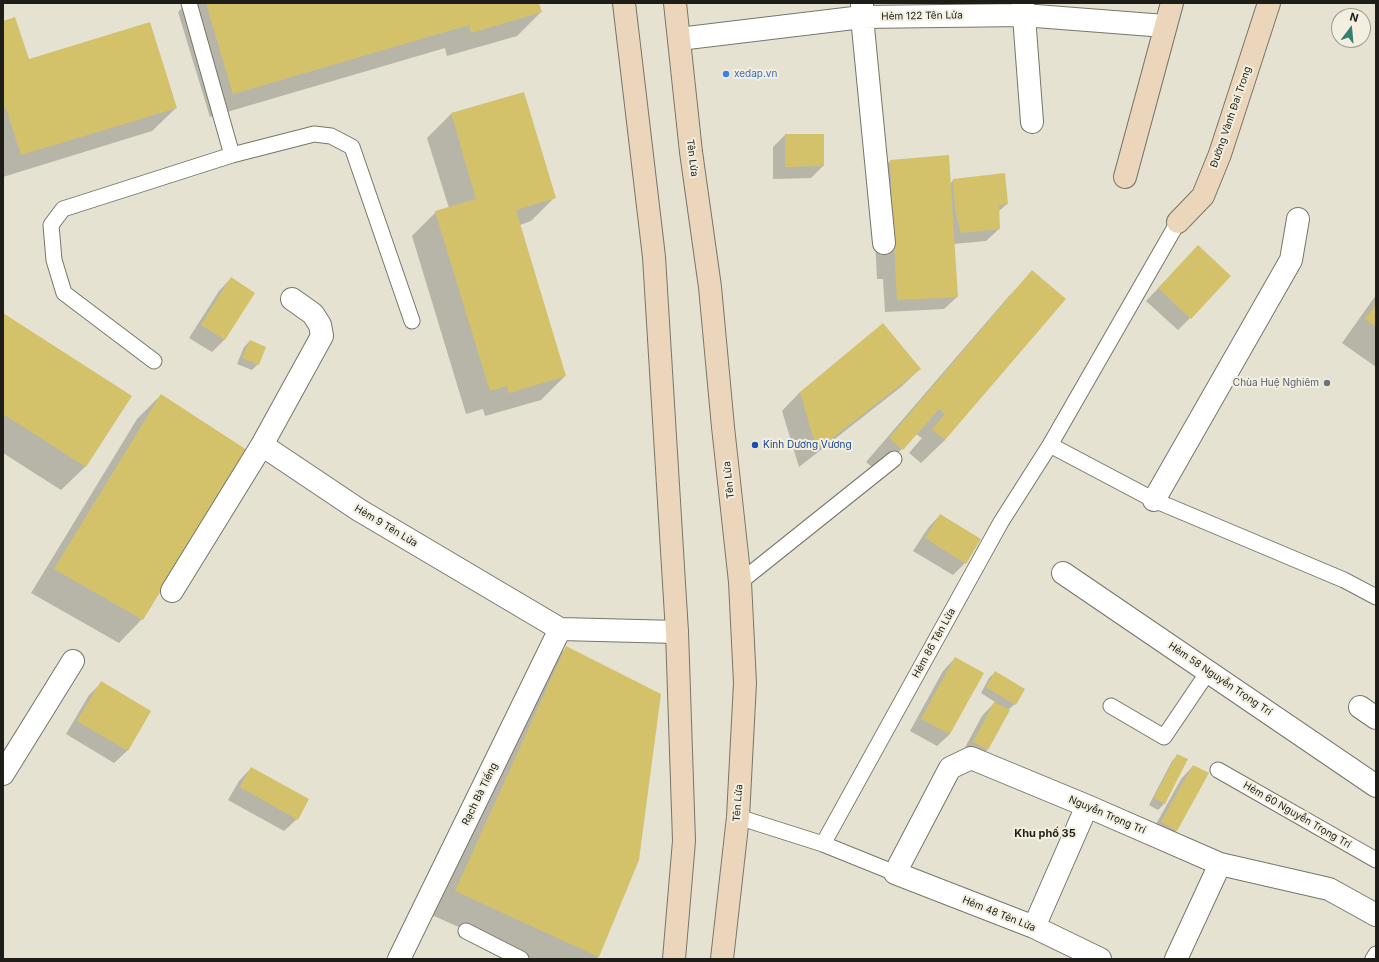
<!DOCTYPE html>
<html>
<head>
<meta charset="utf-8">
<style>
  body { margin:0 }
  #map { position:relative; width:1379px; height:962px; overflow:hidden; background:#e5e2d2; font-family:Inter,sans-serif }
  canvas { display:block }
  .frame { position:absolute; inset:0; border:4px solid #1e1d17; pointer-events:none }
  .north { position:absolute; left:1331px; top:8px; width:40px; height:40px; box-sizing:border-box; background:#f2efe0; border:1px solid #9d9b90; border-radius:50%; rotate:16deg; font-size:11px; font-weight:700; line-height:16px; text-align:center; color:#1e1d17 }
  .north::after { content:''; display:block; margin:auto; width:14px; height:18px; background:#387d71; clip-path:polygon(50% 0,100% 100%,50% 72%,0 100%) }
</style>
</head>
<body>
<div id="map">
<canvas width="1379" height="962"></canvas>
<div class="frame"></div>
<div class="north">N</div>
</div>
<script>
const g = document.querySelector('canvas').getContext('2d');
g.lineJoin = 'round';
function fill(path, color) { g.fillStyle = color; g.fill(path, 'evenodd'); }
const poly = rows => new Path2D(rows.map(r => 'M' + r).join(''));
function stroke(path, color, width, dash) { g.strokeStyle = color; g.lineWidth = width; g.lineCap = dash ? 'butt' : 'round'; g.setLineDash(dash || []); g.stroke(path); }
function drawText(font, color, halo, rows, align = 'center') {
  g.font = font + ' Inter,sans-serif'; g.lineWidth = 4; g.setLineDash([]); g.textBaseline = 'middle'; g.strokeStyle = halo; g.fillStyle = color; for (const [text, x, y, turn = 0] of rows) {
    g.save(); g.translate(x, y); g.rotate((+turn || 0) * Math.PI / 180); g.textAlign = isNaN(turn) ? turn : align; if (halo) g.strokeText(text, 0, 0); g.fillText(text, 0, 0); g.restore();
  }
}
fill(poly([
  [187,3,538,3,541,12,517,36,447,56,445,48,210,117,178,12],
  [3,22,28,60,176,108,152,131,3,177],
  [523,93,555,197,531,221,520,225,565,376,541,400,485,416,483,409,466,414,412,236,436,212,449,208,427,138,451,114],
  [785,135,823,166,811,178,773,179,773,147],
  [890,161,950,184,953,180,1007,204,998,212,999,229,986,241,954,244,957,297,944,309,885,312,883,279,877,279,872,179],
  [1186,259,1190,318,1178,330,1146,301],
  [1033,272,945,440,921,463,909,453,922,438,916,434,879,473,866,462,1009,296],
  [231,278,224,340,212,352,189,338,219,291],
  [1376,295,1376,367,1342,343],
  [3,314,131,396,85,467,61,490,3,453],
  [250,341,258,364,252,370,237,364,244,347],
  [920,369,901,387,799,467,782,411,800,392],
  [161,395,142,619,119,643,31,593,137,419],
  [940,515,965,563,953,575,913,551,928,528],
  [566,648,599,956,596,959,529,959,432,915,542,671],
  [955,658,950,734,937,746,910,731,943,671],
  [995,672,1015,704,1008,710,987,750,975,762,961,755,982,716,995,702,981,693,989,678],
  [101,683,150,712,127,751,114,763,66,734,89,695],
  [1178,755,1164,804,1158,810,1149,805,1172,761],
  [1193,766,1177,830,1164,843,1150,835,1181,779],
  [251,768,297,819,284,831,228,800,239,781]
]), '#0003');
fill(poly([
  [206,3,539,3,542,12,471,33,469,25,233,94],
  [15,17,29,59,150,22,177,108,21,155,6,108,3,109,3,21],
  [524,92,556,198,516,210,566,376,509,393,507,386,490,391,435,211,476,199,451,113],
  [785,134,824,134,824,166,785,167],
  [949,155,958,297,897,300,890,160],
  [1005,173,1008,204,999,205,1000,229,961,233,955,208,953,179],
  [1198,245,1231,276,1191,319,1158,288],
  [1032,270,1066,299,945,440,932,429,945,414,939,409,903,450,889,438],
  [231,277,255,293,225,340,201,325],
  [1376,304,1376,327,1365,319],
  [3,313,132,396,86,467,3,414],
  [883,323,921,369,817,450,800,392],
  [250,340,266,347,259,365,242,358],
  [161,394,247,450,143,620,54,569],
  [940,514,981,539,966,564,925,538],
  [566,646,661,694,639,860,599,957,455,891],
  [955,657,984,673,950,734,921,719],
  [995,671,1025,689,1016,705,986,687],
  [101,681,151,711,128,751,77,721],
  [994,702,1010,710,988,750,973,742],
  [1177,754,1188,759,1165,804,1154,798],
  [1193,765,1209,773,1177,831,1161,822],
  [251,767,309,799,298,820,240,787]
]), '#d4c26b');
const lane = poly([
  [189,3,232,155,314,134,331,136,352,147,412,321],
  [154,361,64,293,54,260,51,225,63,209,232,155],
  [1050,445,1154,500,1344,580,1376,597],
  [740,582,894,459],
  [1111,706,1164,737,1208,672],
  [1218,770,1376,860],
  [738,817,823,844,895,873],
  [823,844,1001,522,1050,445,1178,222],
  [466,931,521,959],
  [1373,959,1376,954]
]);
const street = poly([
  [862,3,862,17,884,243],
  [1023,3,1032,122],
  [679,39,862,17,1023,15,1165,26],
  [262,445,322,336,320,325,313,314,292,299],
  [1154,500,1291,260,1298,219],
  [1063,573,1376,786],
  [172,591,262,445,359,510,560,629,677,632],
  [1360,707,1376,718],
  [3,774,73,661],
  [1034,927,1087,806],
  [399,959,560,629],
  [1100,959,1034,927,895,873,950,768,971,758,1087,806,1220,864,1329,889,1376,915],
  [1176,959,1220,864]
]);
const secondary = poly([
  [624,3,654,257,677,632,684,841,674,959],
  [675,3,691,152,710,287,723,427,740,582,745,683,738,817,722,959],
  [1125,177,1172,3],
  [1178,222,1203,196,1220,154,1269,3]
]);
stroke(lane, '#797668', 17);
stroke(street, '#797668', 24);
stroke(secondary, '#797668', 24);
stroke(lane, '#fff', 15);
stroke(street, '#fff', 22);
stroke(secondary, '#ebd6bc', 22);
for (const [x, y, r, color] of [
  [726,74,4,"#3f7fe0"],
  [1327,383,4,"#6b7280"],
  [755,445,4,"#1a4fb4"]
]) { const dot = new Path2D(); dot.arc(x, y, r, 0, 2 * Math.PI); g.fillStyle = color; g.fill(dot); stroke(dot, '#f2efe0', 1.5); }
drawText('10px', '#1e1d17', '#f2efe0', [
  ["Hẻm 122 Tên Lửa",922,16,-1],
  ["Đường Vành Đai Trong",1231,117,-71],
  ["Tên Lửa",692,158,83],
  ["Tên Lửa",729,480,-96],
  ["Hẻm 9 Tên Lửa",386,526,31],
  ["Hẻm 86 Tên Lửa",934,643,-61],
  ["Hẻm 58 Nguyễn Trọng Trí",1220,679,34],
  ["Rạch Bà Tiếng",480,794,-64],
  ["Tên Lửa",738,803,-86],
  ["Nguyễn Trọng Trí",1107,815,23],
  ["Hẻm 60 Nguyễn Trọng Trí",1297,815,30],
  ["Hẻm 48 Tên Lửa",999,914,22]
]);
drawText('10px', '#366cbe', '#f2efe0', [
  ["xedap.vn",734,74]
], 'left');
drawText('10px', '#5b616d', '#f2efe0', [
  ["Chùa Huệ Nghiêm",1319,383]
], 'right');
drawText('10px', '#164399', '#f2efe0', [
  ["Kinh Dương Vương",763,445]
], 'left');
drawText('bold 11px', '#1e1d17', '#f2efe0', [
  ["Khu phố 35",1045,834]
]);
</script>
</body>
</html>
